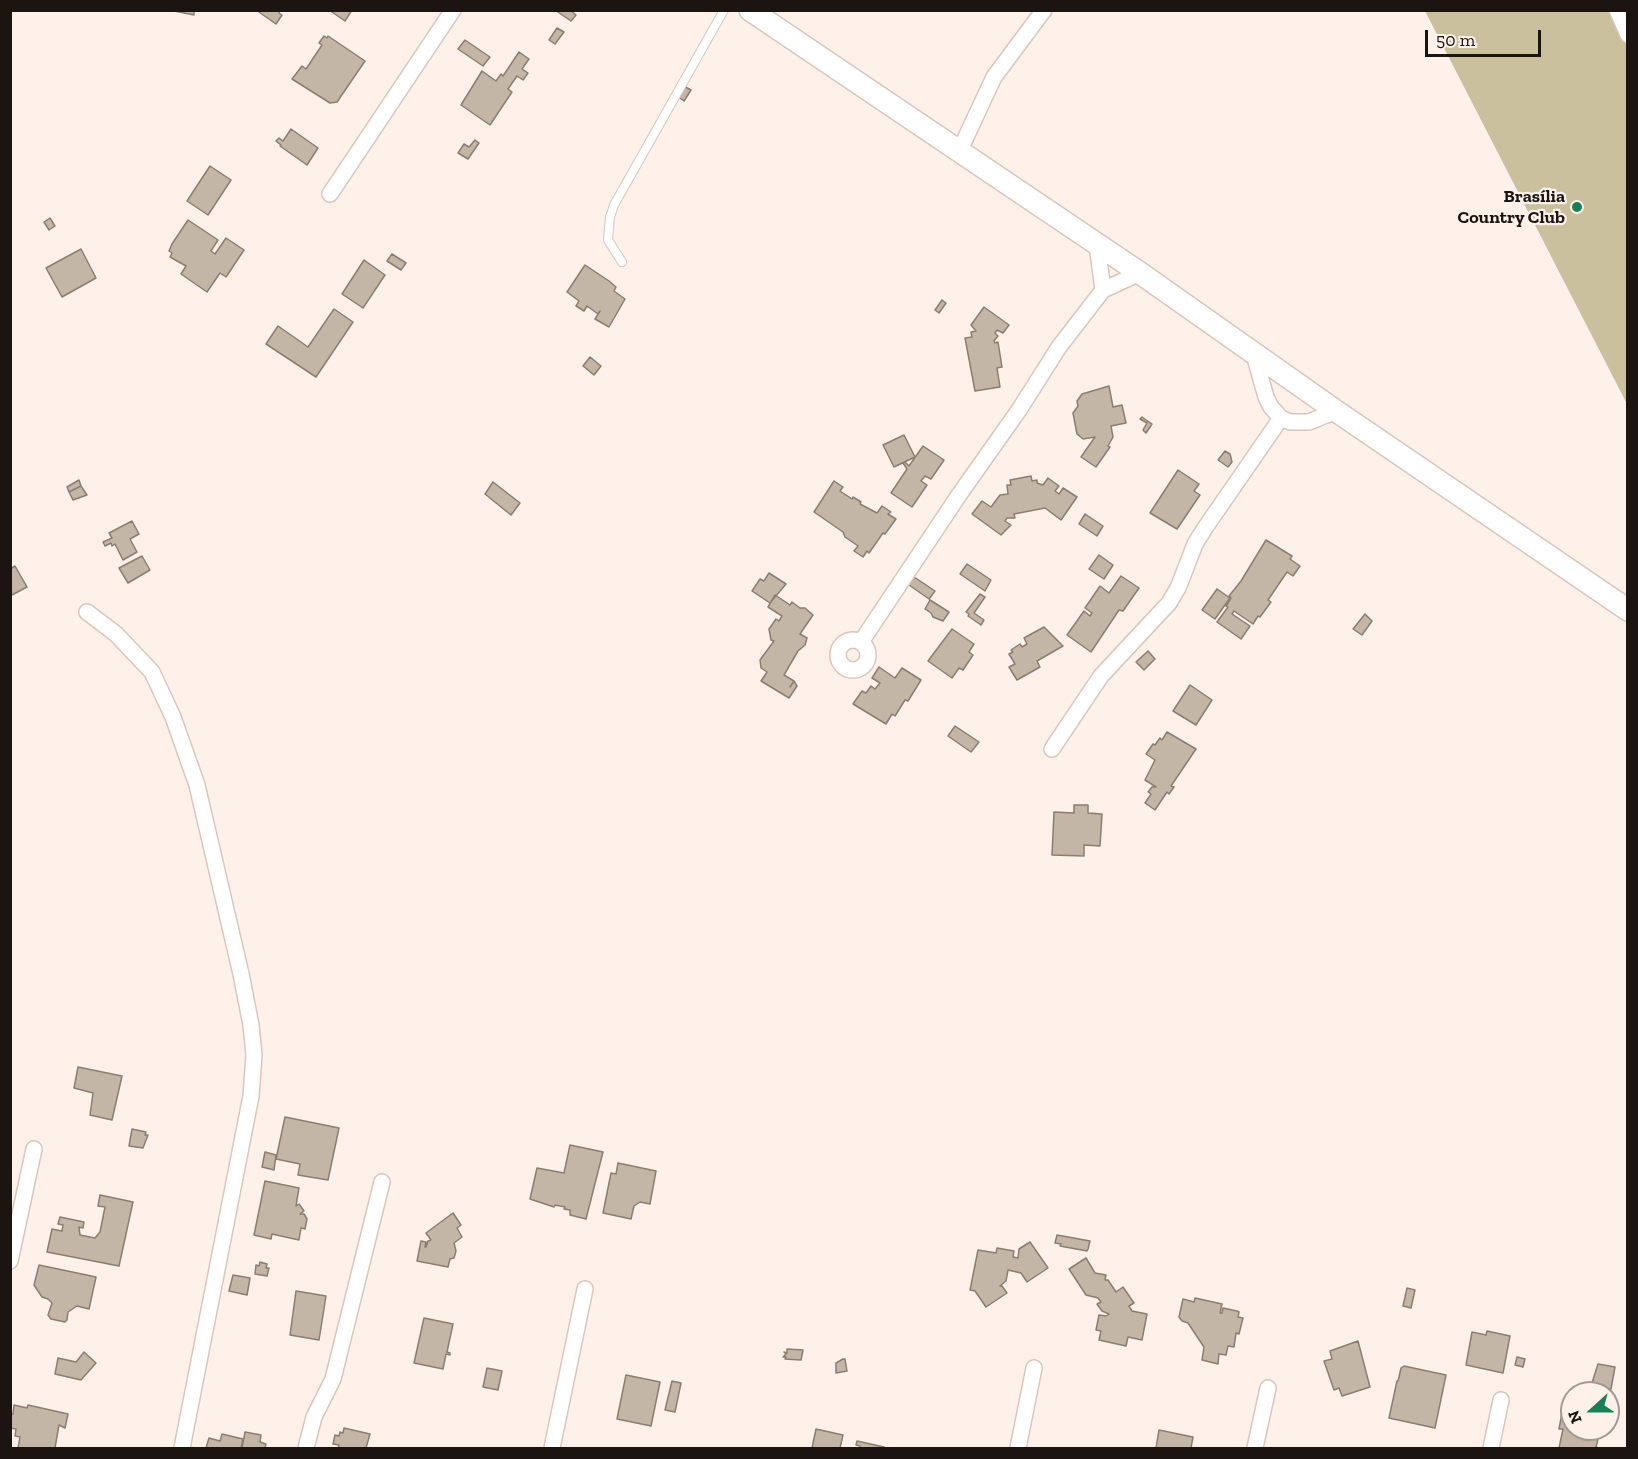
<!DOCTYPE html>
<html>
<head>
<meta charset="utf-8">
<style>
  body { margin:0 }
  #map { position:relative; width:1638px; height:1459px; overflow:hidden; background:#fdf1ea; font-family:"Zilla Slab",serif }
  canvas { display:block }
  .frame { position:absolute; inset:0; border:12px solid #1b1411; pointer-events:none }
  .north { position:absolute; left:1560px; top:1381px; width:60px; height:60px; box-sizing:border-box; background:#fdf1ea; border:2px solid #a39993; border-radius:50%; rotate:249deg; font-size:16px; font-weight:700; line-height:24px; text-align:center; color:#1b1411 }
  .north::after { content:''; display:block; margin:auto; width:21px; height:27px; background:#197e58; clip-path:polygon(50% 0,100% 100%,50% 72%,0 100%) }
  .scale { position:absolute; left:1425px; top:30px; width:116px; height:27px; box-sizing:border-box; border:3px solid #1b1411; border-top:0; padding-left:8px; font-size:18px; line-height:21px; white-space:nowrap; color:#1b1411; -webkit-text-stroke:4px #fdf1ea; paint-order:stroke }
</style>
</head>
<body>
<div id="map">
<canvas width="1638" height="1459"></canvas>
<div class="frame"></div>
<div class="north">N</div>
<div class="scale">50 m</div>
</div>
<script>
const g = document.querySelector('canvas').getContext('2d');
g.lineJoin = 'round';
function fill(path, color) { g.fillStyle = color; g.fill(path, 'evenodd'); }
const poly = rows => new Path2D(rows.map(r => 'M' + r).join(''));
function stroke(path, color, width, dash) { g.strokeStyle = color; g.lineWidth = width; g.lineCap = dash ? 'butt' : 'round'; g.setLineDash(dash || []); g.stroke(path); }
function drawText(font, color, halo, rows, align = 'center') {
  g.font = font + ' "Zilla Slab",serif'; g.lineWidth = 4.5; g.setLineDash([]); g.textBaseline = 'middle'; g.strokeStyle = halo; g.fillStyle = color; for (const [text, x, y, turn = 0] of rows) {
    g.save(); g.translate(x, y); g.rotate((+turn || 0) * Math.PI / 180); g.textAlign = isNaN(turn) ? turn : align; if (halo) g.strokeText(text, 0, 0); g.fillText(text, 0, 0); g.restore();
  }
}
fill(poly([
  [1425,11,1627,11,1627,404]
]), '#cac09d');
const building = poly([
  [194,10,194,15,174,11,174,10,194,10],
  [256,10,280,10,279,13,282,15,276,24,256,10],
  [329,10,352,10,345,21,329,10],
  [555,10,570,10,576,15,571,21,555,10],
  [557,28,564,32,555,44,549,40,557,28],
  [324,36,327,38,328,36,365,61,337,102,330,103,292,79,302,66,306,69,322,45,319,43,324,36],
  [465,40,490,57,483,66,458,49,465,40],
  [519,52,529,59,522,69,528,73,523,80,517,76,508,89,512,92,490,125,461,105,482,71,496,81,501,74,503,76,519,52],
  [680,84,691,90,684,101,674,94,680,84],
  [291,129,318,148,307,165,280,146,281,145,276,141,279,138,283,141,291,129],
  [475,140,479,143,468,159,458,153,464,144,469,147,475,140],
  [210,166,231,180,208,215,187,201,210,166],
  [50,218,55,226,49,230,44,222,50,218],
  [188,220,218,240,211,251,215,254,226,238,244,250,226,277,220,273,207,292,181,274,186,266,170,257,172,253,169,251,172,244,188,220],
  [81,249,96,278,62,297,46,268,81,249],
  [392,254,406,263,401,270,387,261,392,254],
  [364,260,385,275,363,308,342,294,364,260],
  [585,265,609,281,616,287,614,291,625,299,609,327,595,319,600,311,598,314,587,306,584,311,576,306,579,301,567,292,585,265],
  [942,300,946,303,939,313,935,310,942,300],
  [984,307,1009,325,1003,333,997,330,995,333,998,336,994,341,995,343,998,342,1002,367,997,368,1000,387,975,391,965,338,972,337,971,332,976,331,971,325,984,307],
  [334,309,353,322,316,377,266,344,278,326,308,347,334,309],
  [590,357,601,366,594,375,583,366,590,357],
  [1109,386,1113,407,1122,405,1126,423,1111,426,1113,437,1108,446,1110,447,1096,467,1081,457,1095,437,1083,439,1077,434,1073,413,1078,406,1077,401,1082,394,1109,386],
  [1142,417,1152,424,1146,433,1143,430,1147,423,1140,419,1142,417],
  [904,435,915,457,894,467,883,445,904,435],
  [923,446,944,460,931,479,925,476,921,481,927,485,912,507,891,493,907,469,903,463,905,462,909,466,923,446],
  [1225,451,1230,454,1232,462,1228,467,1218,460,1225,451],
  [1178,470,1199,484,1194,491,1200,495,1177,529,1150,513,1178,470],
  [1031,476,1032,481,1037,480,1037,483,1043,485,1048,478,1059,486,1055,491,1059,494,1063,488,1077,497,1061,520,1045,508,1014,514,1015,518,1007,518,1005,521,1011,525,1001,535,972,514,982,501,991,507,1000,495,1008,494,1007,485,1011,485,1010,480,1031,476],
  [79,480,81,486,69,492,67,487,79,480],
  [834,481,843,487,840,491,852,499,853,497,861,502,860,504,877,513,882,506,891,512,888,514,896,519,885,534,883,533,869,553,867,551,863,557,854,551,858,546,845,537,843,532,814,512,834,481],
  [493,482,520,503,511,515,485,494,493,482],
  [81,486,87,495,73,500,69,492,81,486],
  [1085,514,1103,526,1097,536,1079,524,1085,514],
  [132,521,139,534,130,539,137,552,123,560,115,544,112,546,111,543,105,546,103,542,112,538,109,533,132,521],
  [1266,540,1292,556,1290,559,1300,566,1293,576,1287,572,1268,600,1271,602,1260,617,1258,616,1253,624,1234,611,1232,614,1250,626,1241,639,1217,622,1228,607,1226,606,1231,598,1229,596,1241,581,1266,540],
  [1099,555,1113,565,1104,579,1089,569,1099,555],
  [142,556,150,570,128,583,119,568,142,556],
  [967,564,991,580,985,591,960,574,967,564],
  [15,566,27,587,10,596,10,569,15,566],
  [769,573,786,584,770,603,752,591,760,579,764,581,769,573],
  [1121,576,1139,588,1123,611,1119,610,1091,652,1067,635,1084,611,1090,616,1092,613,1085,608,1100,586,1109,593,1121,576],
  [914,577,935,591,929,599,909,585,914,577],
  [1217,589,1230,598,1215,619,1202,610,1217,589],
  [980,594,985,597,974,613,984,620,981,625,968,616,969,614,966,612,980,594],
  [775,595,790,605,792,602,800,608,805,608,813,615,800,634,807,638,805,645,798,651,784,675,794,681,790,687,794,681,797,686,789,698,761,681,767,672,761,668,760,660,774,641,771,640,769,629,776,619,779,621,782,616,768,607,775,595],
  [930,600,949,612,943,621,933,617,931,613,925,609,930,600],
  [1365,614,1372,621,1362,635,1353,629,1365,614],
  [1044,627,1063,646,1037,661,1040,667,1017,680,1009,667,1015,664,1009,654,1013,652,1011,650,1020,644,1022,647,1027,644,1024,638,1044,627],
  [952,629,974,644,969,652,973,655,963,670,959,668,952,678,928,661,952,629],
  [1148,651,1155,659,1144,670,1136,662,1148,651],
  [879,667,895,678,902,668,921,680,908,701,905,700,895,716,892,714,886,724,853,704,862,691,866,693,871,686,875,689,880,683,872,678,879,667],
  [1190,685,1212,700,1196,725,1173,711,1190,685],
  [955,726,979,742,971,752,948,736,955,726],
  [1167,732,1196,749,1171,786,1174,787,1169,794,1167,792,1155,810,1145,803,1151,794,1148,792,1152,787,1156,787,1145,780,1155,760,1146,754,1153,744,1155,745,1160,738,1162,740,1167,732],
  [1074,805,1088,805,1088,813,1102,814,1100,846,1084,845,1084,856,1052,855,1054,812,1074,813,1074,805],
  [78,1067,122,1076,112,1120,90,1115,93,1093,74,1088,78,1067],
  [285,1117,339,1128,328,1180,298,1175,300,1164,276,1159,285,1117],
  [132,1129,146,1132,145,1135,148,1135,143,1148,129,1146,132,1129],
  [570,1145,603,1152,586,1219,570,1215,570,1210,564,1209,565,1207,555,1205,554,1207,530,1199,537,1168,564,1173,570,1145],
  [265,1152,276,1155,274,1170,262,1167,265,1152],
  [618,1163,656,1171,650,1204,640,1202,634,1206,631,1219,603,1213,611,1173,616,1174,618,1163],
  [265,1181,299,1188,296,1206,299,1204,304,1211,300,1214,304,1214,307,1219,305,1229,301,1228,299,1240,272,1234,271,1239,254,1235,265,1181],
  [100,1195,133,1202,119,1266,47,1252,52,1229,62,1231,63,1225,58,1224,60,1217,84,1222,83,1228,79,1227,80,1235,95,1238,100,1232,105,1207,98,1206,100,1195],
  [453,1213,461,1225,457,1228,462,1237,454,1243,456,1251,454,1258,450,1259,448,1267,417,1261,421,1241,426,1242,425,1247,426,1247,428,1241,431,1240,426,1233,453,1213],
  [1057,1235,1090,1241,1088,1249,1087,1251,1060,1246,1061,1244,1055,1243,1057,1235],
  [1030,1242,1048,1268,1027,1282,1021,1273,1008,1270,1006,1281,1000,1286,1002,1286,1007,1293,986,1307,975,1291,970,1290,978,1250,996,1253,997,1248,1014,1251,1013,1257,1018,1258,1019,1249,1030,1242],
  [1086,1258,1095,1273,1106,1275,1105,1280,1108,1280,1116,1292,1123,1287,1134,1303,1129,1306,1132,1311,1147,1314,1142,1340,1128,1337,1126,1346,1099,1340,1101,1331,1096,1330,1099,1315,1106,1316,1109,1314,1102,1311,1097,1304,1101,1302,1098,1298,1086,1295,1069,1269,1086,1258],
  [260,1262,267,1264,266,1268,269,1268,267,1276,255,1274,256,1265,259,1266,260,1262],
  [39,1265,96,1277,89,1309,77,1306,68,1312,67,1320,65,1322,51,1319,48,1315,52,1303,48,1299,42,1297,34,1285,39,1265],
  [233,1275,250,1278,247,1295,229,1291,233,1275],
  [1407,1288,1415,1290,1411,1308,1403,1306,1407,1288],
  [296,1291,326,1296,319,1340,290,1335,296,1291],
  [1195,1298,1222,1304,1220,1313,1222,1313,1223,1308,1237,1311,1239,1312,1238,1317,1243,1318,1239,1334,1236,1333,1234,1347,1228,1346,1226,1355,1219,1354,1218,1364,1202,1360,1204,1347,1188,1323,1182,1321,1179,1317,1183,1299,1194,1302,1195,1298],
  [424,1318,453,1324,447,1352,450,1353,450,1355,446,1354,443,1369,414,1363,424,1318],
  [1487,1331,1510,1336,1503,1373,1466,1365,1472,1332,1486,1335,1487,1331],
  [1358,1341,1370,1387,1342,1396,1339,1388,1334,1390,1324,1361,1332,1359,1330,1351,1358,1341],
  [787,1349,803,1350,801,1360,785,1359,786,1357,783,1357,786,1354,784,1352,787,1353,787,1349],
  [84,1352,96,1363,81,1380,55,1374,58,1358,76,1362,84,1352],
  [1517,1357,1525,1359,1523,1367,1515,1365,1517,1357],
  [843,1359,845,1359,847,1371,836,1373,836,1363,843,1359],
  [1598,1364,1615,1367,1611,1389,1591,1386,1598,1364],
  [1404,1366,1446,1375,1435,1428,1389,1418,1397,1381,1398,1381,1401,1368,1404,1366],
  [487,1368,502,1371,498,1390,483,1387,487,1368],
  [626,1375,660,1382,651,1426,617,1419,626,1375],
  [672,1381,681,1383,675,1412,665,1410,672,1381],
  [14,1405,27,1408,28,1405,68,1414,65,1428,59,1425,55,1448,18,1448,20,1437,15,1436,16,1429,10,1428,10,1414,13,1414,14,1405],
  [1562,1413,1572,1415,1572,1429,1597,1429,1597,1432,1592,1431,1591,1433,1599,1435,1596,1447,1599,1448,1559,1448,1563,1429,1559,1429,1562,1413],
  [344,1428,370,1434,366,1448,338,1448,339,1445,333,1444,335,1435,339,1436,340,1432,343,1433,344,1428],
  [816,1429,843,1435,840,1448,812,1448,816,1429],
  [1159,1430,1193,1437,1191,1448,1156,1448,1159,1430],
  [245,1432,261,1435,260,1442,266,1444,265,1448,242,1448,245,1432],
  [222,1434,243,1439,241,1448,206,1448,209,1438,220,1441,222,1434],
  [857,1441,884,1447,883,1448,860,1448,860,1446,856,1445,857,1441]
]);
fill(building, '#c3b6a6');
stroke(building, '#8b7e70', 1.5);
const lane = poly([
  [622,262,608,240,610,217,614,205,724,10]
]);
const street = poly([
  [1617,10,1628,35],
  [959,152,994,77,1044,10],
  [330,194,453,10],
  [1097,245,1103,290],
  [1253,351,1266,397,1271,407,1281,418,1290,422,1309,422,1336,411],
  [87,612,116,634,152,672,173,717,197,785,241,974,251,1025,254,1055,251,1096,182,1448],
  '838 655a15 15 0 1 1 30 0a15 15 0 1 1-30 0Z',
  [861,642,959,495,1019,410,1059,347,1103,290,1140,273],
  [1052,749,1101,676,1169,603,1178,588,1195,544,1205,528,1281,418],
  [10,1261,34,1149],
  [306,1448,314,1417,333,1379,382,1182],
  [552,1448,585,1289],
  [1018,1448,1034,1368],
  [1255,1448,1268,1388],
  [1491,1448,1501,1400]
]);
const secondary = poly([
  [750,10,1140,273,1336,411,1628,610]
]);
stroke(lane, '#dac6bc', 10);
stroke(street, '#dac6bc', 18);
stroke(secondary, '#dac6bc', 24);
stroke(lane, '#fff', 8);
stroke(street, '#fff', 15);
stroke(secondary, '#fff', 21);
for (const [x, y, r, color] of [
  [1577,207,6,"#197e58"]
]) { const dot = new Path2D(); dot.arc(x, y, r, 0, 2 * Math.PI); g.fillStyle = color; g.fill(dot); stroke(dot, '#fdf1ea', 2); }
drawText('bold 18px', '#1b1411', '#fdf1ea', [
  ["Brasília",1565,197],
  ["Country Club",1565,218]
], 'right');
</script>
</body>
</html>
